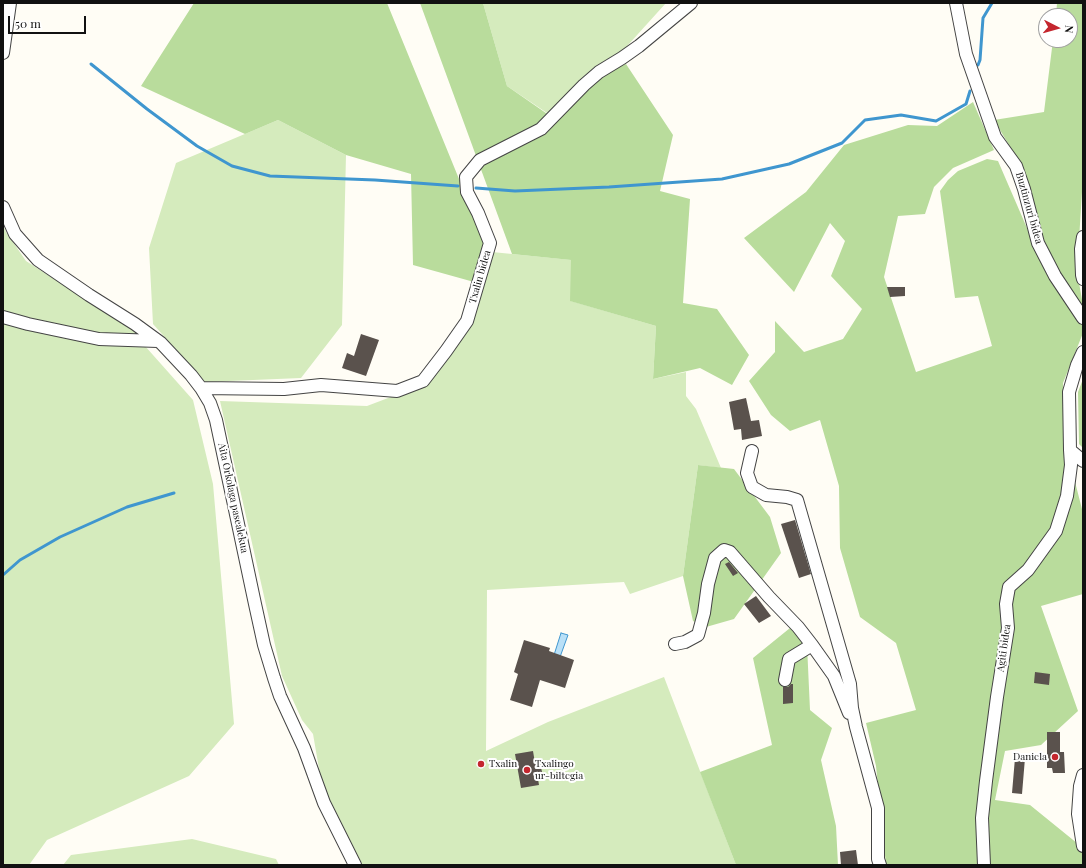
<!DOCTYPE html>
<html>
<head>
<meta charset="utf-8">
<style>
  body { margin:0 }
  #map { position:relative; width:1086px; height:868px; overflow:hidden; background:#fffdf5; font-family:"Playfair Display",serif }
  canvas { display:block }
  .frame { position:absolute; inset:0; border:4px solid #111; pointer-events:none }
  .north { position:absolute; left:1038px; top:8px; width:40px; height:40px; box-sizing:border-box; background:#fff; border:1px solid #a0a0a0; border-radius:50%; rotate:96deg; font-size:11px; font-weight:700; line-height:16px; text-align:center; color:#111 }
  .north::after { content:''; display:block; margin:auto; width:14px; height:18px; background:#c4262e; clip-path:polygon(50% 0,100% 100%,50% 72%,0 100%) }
  .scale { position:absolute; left:8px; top:16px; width:78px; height:18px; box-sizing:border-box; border:2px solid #111; border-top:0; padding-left:5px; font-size:12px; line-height:14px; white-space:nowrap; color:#111; -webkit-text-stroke:3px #fff; paint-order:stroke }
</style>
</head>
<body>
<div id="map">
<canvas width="1086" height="868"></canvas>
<div class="frame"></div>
<div class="north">N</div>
<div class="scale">50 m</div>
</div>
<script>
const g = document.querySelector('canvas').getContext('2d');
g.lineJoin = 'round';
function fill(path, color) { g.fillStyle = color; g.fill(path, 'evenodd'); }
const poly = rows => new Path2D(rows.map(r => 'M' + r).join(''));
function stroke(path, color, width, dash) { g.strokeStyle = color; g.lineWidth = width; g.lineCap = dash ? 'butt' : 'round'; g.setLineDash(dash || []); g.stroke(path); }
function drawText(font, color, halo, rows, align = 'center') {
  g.font = font + ' "Playfair Display",serif'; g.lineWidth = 4; g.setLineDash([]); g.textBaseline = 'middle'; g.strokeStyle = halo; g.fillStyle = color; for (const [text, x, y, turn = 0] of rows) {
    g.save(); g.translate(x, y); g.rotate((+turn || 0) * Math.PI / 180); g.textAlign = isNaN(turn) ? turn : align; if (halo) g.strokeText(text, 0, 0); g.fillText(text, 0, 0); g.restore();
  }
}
fill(poly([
  [483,3,666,3,619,55,585,75,550,115,507,86],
  [278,120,346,155,342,325,301,378,205,382,153,324,149,248,176,163],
  [3,225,6,232,26,261,138,333,145,346,193,400,213,484,234,724,189,776,47,840,29,865,3,865],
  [492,252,572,260,571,301,656,326,653,379,686,372,686,396,696,409,721,468,698,465,683,576,630,594,624,582,487,590,486,751,548,722,664,677,736,865,359,865,322,786,313,734,302,720,282,676,220,401,367,406,396,395,446,360],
  [192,839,276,859,279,865,63,865,71,855]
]), '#d5ebbd');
fill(poly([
  [194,3,387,3,484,240,474,282,413,265,411,174,346,155,278,120,245,134,141,86],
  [420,3,483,3,507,86,556,120,601,75,626,64,673,135,660,191,690,199,683,303,717,309,749,355,732,385,700,368,653,379,656,326,570,301,571,260,512,254],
  [1057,3,1083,3,1083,192,1082,192,1077,272,1083,305,1083,312,1041,242,1021,165,994,120,1044,112,1053,40,1070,40,1070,16,1056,16],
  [973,102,994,150,953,168,934,187,925,214,898,216,884,277,916,372,992,346,978,296,955,298,940,191,948,180,958,171,987,159,998,161,1033,242,1052,281,1083,326,1083,333,1063,383,1063,435,1083,513,1083,594,1041,606,1078,711,1041,745,1005,751,995,800,1030,805,1083,848,1083,865,886,865,876,766,866,723,916,710,896,643,860,617,840,548,839,486,820,420,790,431,771,415,749,381,775,352,775,321,804,352,843,339,862,309,831,276,845,241,830,223,794,292,744,238,806,192,844,145,908,125,937,126],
  [1083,379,1083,448,1079,444,1078,392],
  [698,465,734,469,770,517,781,553,734,619,706,627,693,621,683,576],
  [790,628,807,645,810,710,832,728,821,760,836,826,838,865,736,865,700,772,772,745,753,658]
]), '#b9dc9c');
const water = poly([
  [561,633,568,635,560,657,554,655,561,633]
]);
fill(water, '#b9e0f7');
stroke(water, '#3f96cf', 1);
stroke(poly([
  [91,64,147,109,197,146,232,166,270,176,375,180,458,186],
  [978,65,980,60,983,18,992,3],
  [476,188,515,191,609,187,722,179,789,164,842,143,865,120,901,115,936,121,966,104,970,91],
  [3,575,20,560,60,537,127,507,174,493]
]), '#3f96cf', 3);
fill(poly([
  [887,287,905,287,905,296,890,297],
  [361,334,379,340,366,376,342,368,347,353,354,356],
  [746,398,751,421,759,420,762,436,742,440,741,429,734,430,729,402],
  [795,520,811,574,799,578,781,524],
  [729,562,738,573,733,576,725,564],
  [756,596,771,616,759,623,744,604],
  [524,640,550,648,549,651,574,660,565,688,540,680,532,707,510,700,518,674,514,672],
  [1035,672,1050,674,1049,685,1034,683],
  [791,684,793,684,793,703,783,704,783,687,788,687],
  [1047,732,1060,732,1060,752,1064,752,1065,773,1053,773,1052,768,1047,768],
  [533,751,535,763,540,762,542,772,537,773,539,785,521,788,515,754],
  [1015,758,1025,758,1022,794,1012,793],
  [856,850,858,865,841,865,840,852]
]), '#5a524d');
const minor = poly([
  [956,3,966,54,995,137,1016,166,1024,189,1038,243,1055,276,1083,318],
  [3,53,10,3],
  [3,207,15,234,38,260,89,295,135,324,161,343,191,375,201,388,210,403,216,420,255,604,264,645,274,678,280,696,304,748,324,803,355,865],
  [1083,237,1081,249,1082,275,1083,279],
  [3,317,28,324,99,339,158,341],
  [1083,352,1077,365,1069,392,1070,450,1083,461],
  [201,388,284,389,321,385,397,391,423,381,446,351,467,321,490,243,478,213,467,192,466,177,480,160,541,129,584,85,599,72,622,58,639,46,691,3],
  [752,451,747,473,752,487,766,495,787,497,797,500,850,684,852,708,856,727,878,808,878,859,880,865],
  [675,644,685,642,698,635,704,613,708,584,715,558,724,550,730,552,769,597,798,627,812,645,834,676,849,713],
  [785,680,789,659,812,645],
  [1083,775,1080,786,1078,814,1083,846],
  [984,865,982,818,986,781,997,697,1008,628,1006,604,1009,587,1028,570,1056,531,1067,496,1071,465,1070,450]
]);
stroke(minor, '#444', 14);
stroke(minor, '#fff', 12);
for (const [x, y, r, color] of [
  [1055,757,4,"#c4262e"],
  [481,764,4,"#c4262e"],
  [527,770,4,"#c4262e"]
]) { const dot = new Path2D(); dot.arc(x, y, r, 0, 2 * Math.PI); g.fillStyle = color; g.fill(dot); stroke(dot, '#fff', 1.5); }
drawText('10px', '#111', '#fff', [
  ["Buztinzuri bidea",1029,208,74],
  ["Txalin bidea",480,277,-74],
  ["Aita Orkolaga pasealekua",233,498,78],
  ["Agiti bidea",1004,648,-82]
]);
drawText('10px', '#111', '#fff', [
  ["Daniela",1047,757,"right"],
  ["Txalin",489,764],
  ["Txalingo",535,764],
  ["ur-biltegia",535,776]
], 'left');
</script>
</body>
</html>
